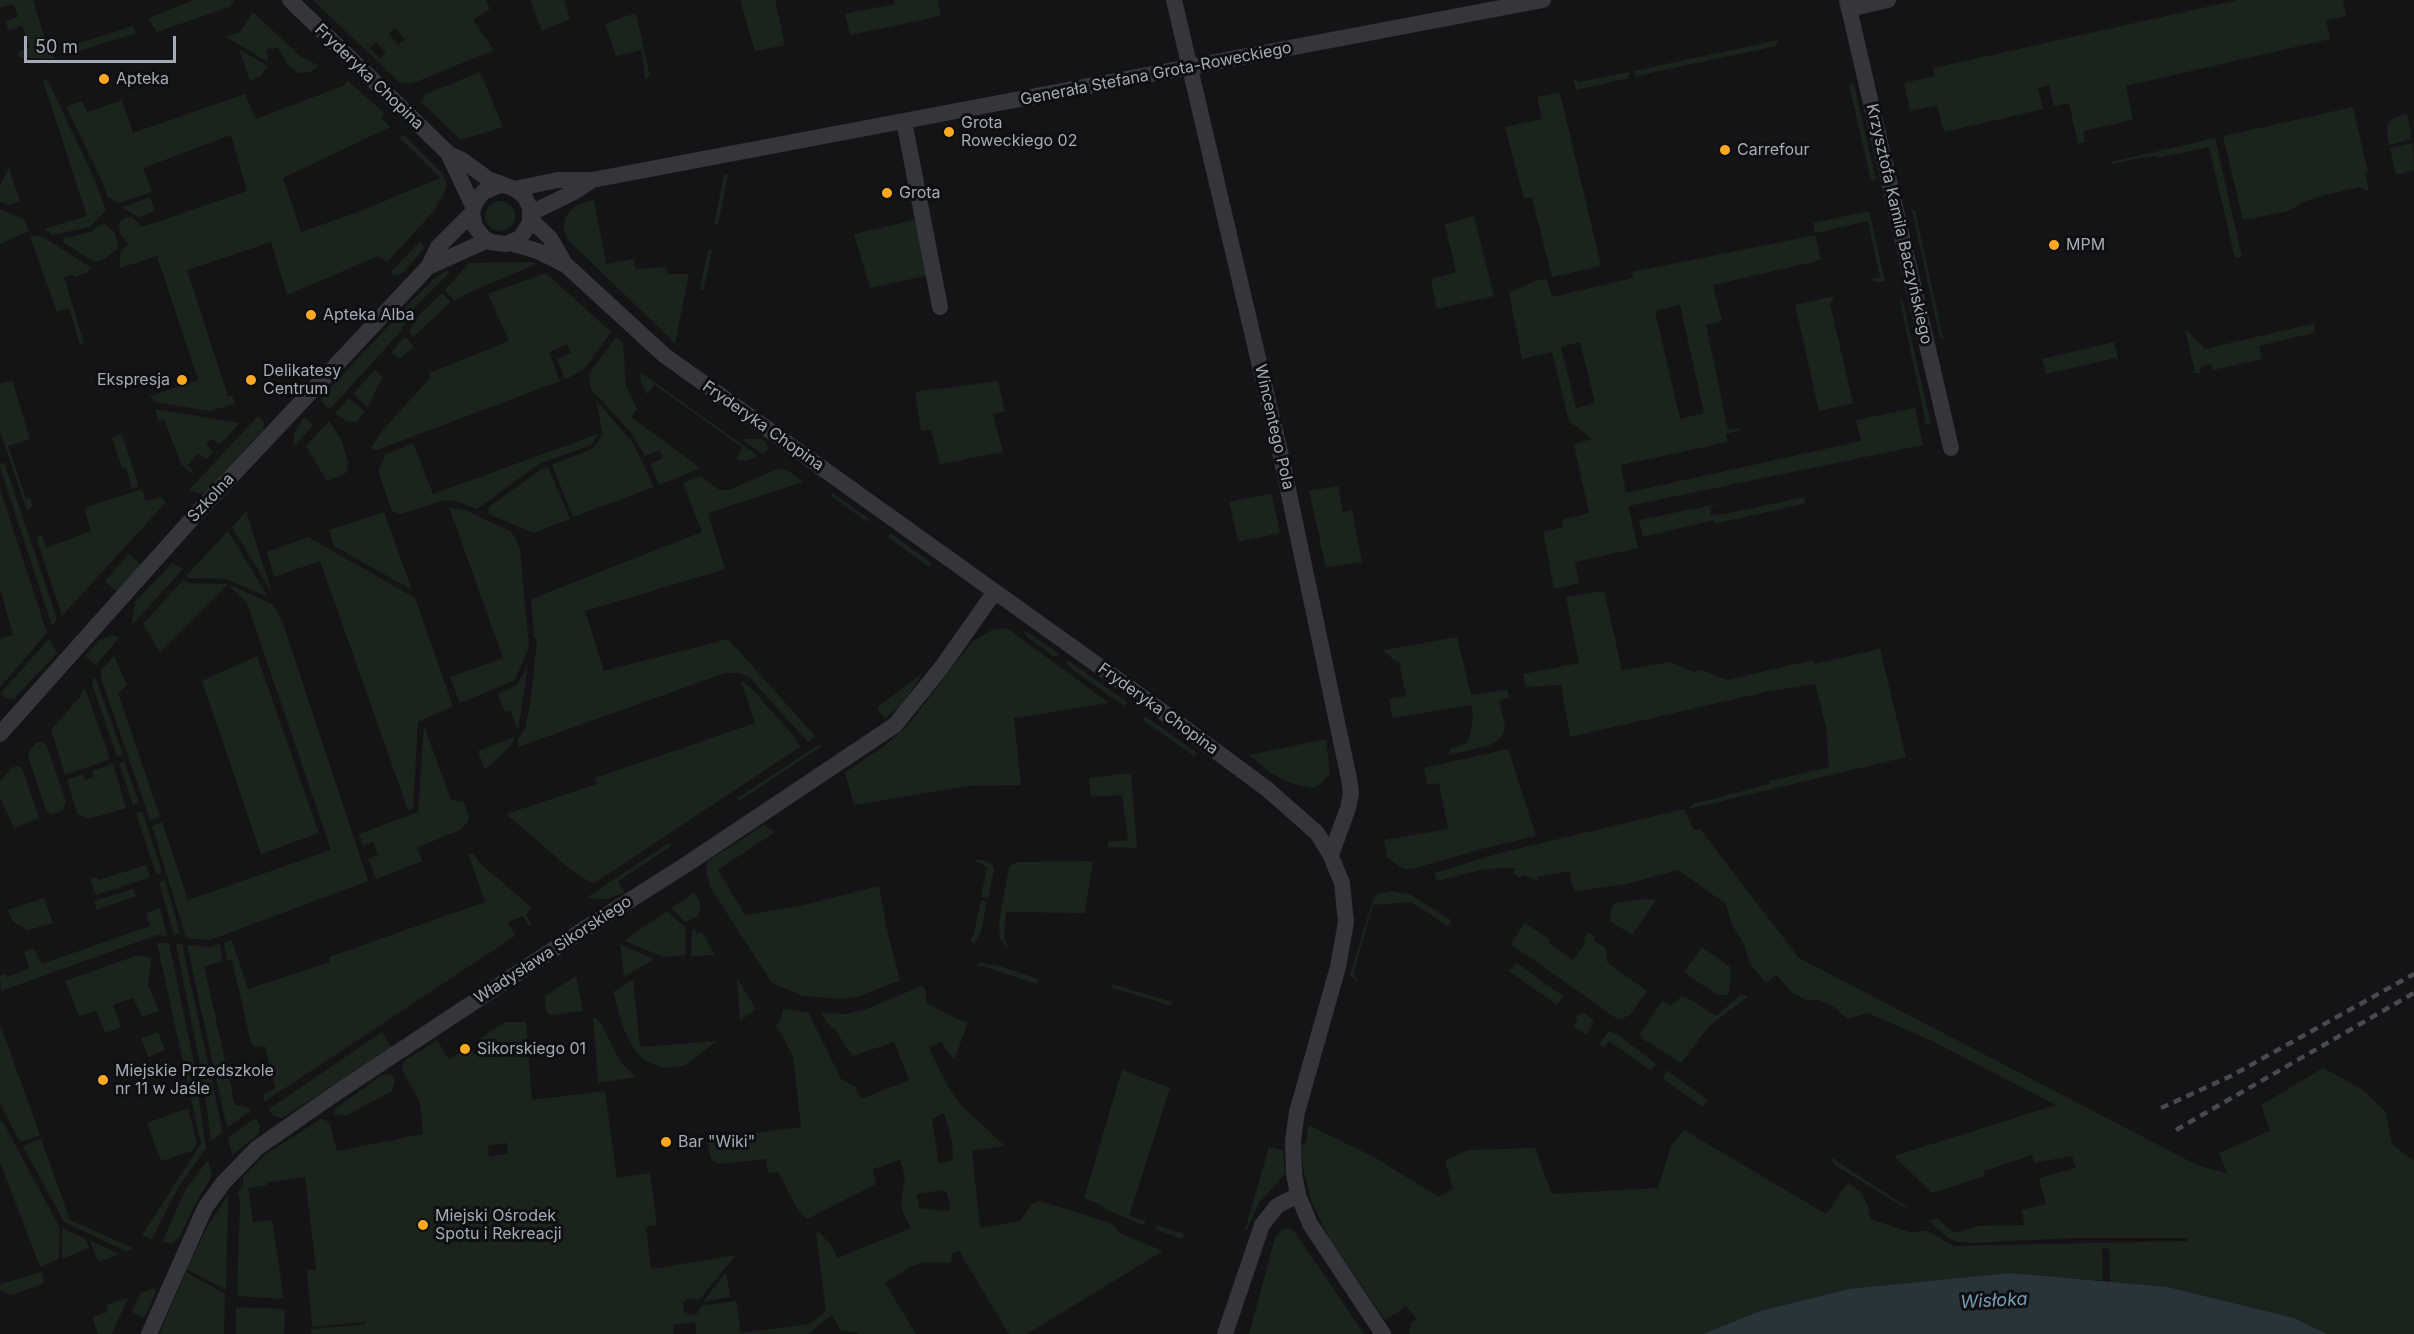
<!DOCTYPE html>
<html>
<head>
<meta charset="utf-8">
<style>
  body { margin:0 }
  #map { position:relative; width:2414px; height:1334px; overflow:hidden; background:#141416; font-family:Inter,sans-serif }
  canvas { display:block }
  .scale { position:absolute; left:24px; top:36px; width:152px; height:27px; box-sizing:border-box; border:3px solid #a4abb7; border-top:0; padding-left:8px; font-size:18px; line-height:21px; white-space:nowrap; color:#a4abb7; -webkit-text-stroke:4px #0f0f11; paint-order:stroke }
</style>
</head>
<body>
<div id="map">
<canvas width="2414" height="1334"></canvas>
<div class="scale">50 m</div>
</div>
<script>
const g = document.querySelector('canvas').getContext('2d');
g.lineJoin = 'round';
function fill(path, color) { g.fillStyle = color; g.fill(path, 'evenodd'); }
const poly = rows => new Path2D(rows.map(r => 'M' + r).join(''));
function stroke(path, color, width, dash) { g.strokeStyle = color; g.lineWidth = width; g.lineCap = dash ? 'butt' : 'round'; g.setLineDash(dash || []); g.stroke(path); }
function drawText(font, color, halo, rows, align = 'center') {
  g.font = font + ' Inter,sans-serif'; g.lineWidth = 6; g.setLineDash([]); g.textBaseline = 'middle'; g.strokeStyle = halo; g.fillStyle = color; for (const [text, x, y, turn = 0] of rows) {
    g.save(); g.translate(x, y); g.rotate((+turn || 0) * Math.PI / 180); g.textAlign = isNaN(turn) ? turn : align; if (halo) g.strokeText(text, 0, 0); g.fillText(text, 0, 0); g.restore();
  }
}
fill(poly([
  [0,0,33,0,49,53,52,52,55,59,19,57,18,52,30,47,22,26,9,30,5,21,18,17,14,4,0,7],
  [194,0,235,0,229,7,157,32,148,18],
  [313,0,486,0,490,9,473,20,494,50,411,84,399,82],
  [396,28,405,40,398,45,389,34],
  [376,42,386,53,380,59,370,48],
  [530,0,564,0,570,19,542,31],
  [740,0,775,0,785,45,755,51],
  [894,0,938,0,941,16,850,35,845,14,894,4],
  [2238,0,2343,0,2346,16,2326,20,2330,39,2126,86,2133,120,2083,131,2085,142,2078,144,2069,103,2054,106,2049,85,2038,88,2043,109,1944,132,1937,105,1910,111,1904,83,1935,76,1933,68],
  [253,12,300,56,319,66,310,72,298,73,288,65,278,48,267,49,268,62,226,37,240,32],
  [636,13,650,76,645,80,642,50,616,56,605,24],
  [133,26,136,33,73,53,70,46],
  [1778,40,1776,46,1636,76,1634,71],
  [239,49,267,66,261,76,250,81],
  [480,72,503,127,461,140,421,102,426,94],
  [1629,72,1630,78,1576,90,1573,80,1577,80,1578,82],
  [46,80,49,83,94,178,106,210,90,227,52,235,44,229,87,216,43,81],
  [347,80,384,113,381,118,390,127,283,178,301,232,361,211,440,178,400,138,404,135,443,174,447,185,443,195,434,211,387,262,378,256,287,295,271,242,187,270,228,396,232,396,235,404,209,411,155,402,150,396,198,380,157,256,120,268,120,253,128,244,120,233,119,226,121,221,126,217,132,217,142,227,247,191,231,135,143,168,152,192,118,203,107,196,103,183,66,107,82,101,87,112,122,100,133,133,245,94,256,119,345,85],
  [1854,84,1876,180,1871,181,1849,85],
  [1560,93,1601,266,1552,277,1532,197,1524,199,1505,127,1542,119,1537,97],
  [2353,107,2368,172,2365,173,2369,192,2360,187,2325,195,2303,202,2289,211,2243,220,2223,136],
  [2407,114,2412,139,2389,145,2387,135,2388,123,2395,117],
  [2215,138,2242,257,2235,258,2209,147,2158,158,2157,156,2139,158,2112,164,2111,162],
  [2413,143,2414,170,2396,175,2390,148],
  [9,168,20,202,9,205,0,202,0,185],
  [724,175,728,175,718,224,714,224],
  [150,197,155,211,138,217,122,207],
  [594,200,606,264,634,259,636,269,667,267,667,274,689,274,675,343,568,240,563,227,566,216,576,205],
  '485 216a15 15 0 1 1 30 0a15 15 0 1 1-30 0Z',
  [0,209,24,219,29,231,0,244],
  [1912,210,1915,210,1943,338,1940,338],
  [1869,211,1885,281,1879,282,1870,280,1880,277,1868,221,1815,233,1813,223],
  [1474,216,1494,296,1437,309,1431,279,1456,272,1445,224],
  [919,219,930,275,870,288,854,234],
  [105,224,115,233,118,248,103,260,94,262,63,242,64,238,91,232,99,225],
  [35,235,43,237,90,267,88,272,75,277,73,274,64,277,84,343,80,345,69,308,57,312,30,237],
  [1815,235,1821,260,1713,285,1722,321,1706,325,1728,430,1741,428,1741,430,1726,434,1727,442,1621,465,1626,493,1861,441,1856,420,1915,408,1923,445,1628,506,1638,548,1575,562,1579,583,1554,589,1543,532,1563,527,1562,520,1589,513,1574,444,1592,439,1569,421,1552,352,1522,359,1509,293,1535,281,1547,279,1552,297,1633,278,1632,272],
  [1680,305,1704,413,1680,419,1655,311],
  [1580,342,1595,403,1576,408,1561,347],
  [420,241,425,247,404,272,397,275,390,273],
  [712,249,710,259,703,290,700,289,708,250],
  [532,262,536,264,470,292,454,301,445,290,469,263],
  [447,270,449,273,410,312,402,330,330,409,325,406,322,401,323,396,405,308,434,279],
  [546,273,611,332,584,369,565,380,557,359,571,353,567,344,549,352,560,381,377,450,371,448,383,430,430,378,429,373,509,341,488,294],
  [442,293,451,302,413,337,409,332,417,317],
  [1899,295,1903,302,1931,424,1926,425],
  [1834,296,1830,304,1853,403,1819,411,1795,305],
  [2316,323,2313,333,2259,346,2262,359,2213,370,2211,365,2208,364,2200,368,2201,373,2190,373,2195,372,2185,329,2205,349],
  [405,336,414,347,399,359,391,353],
  [616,337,623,343,626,386,637,409,631,417,699,467,696,470,659,485,650,464,663,458,659,450,645,456,632,434,591,389,589,374],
  [2114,342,2119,364,2115,358,2046,374,2042,359],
  [375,370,383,378,376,389,368,408,353,394],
  [640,372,758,456,746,461,736,459,743,448,655,385,647,394,641,384],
  [12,380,30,439,8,446,26,499,30,498,33,507,27,510,0,431,0,384],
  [998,381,1005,412,993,414,1003,452,940,464,931,429,921,431,915,392],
  [349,398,365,412,356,422,347,422,335,413],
  [596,400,633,443,654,487,573,517,552,465,592,449,603,435],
  [155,409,240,423,220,444,212,439,206,443,213,453,206,459,198,453,188,465,194,472,192,474,181,464,164,419,158,420],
  [258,416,264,422,263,430,205,493,196,493,189,490],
  [304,417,313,425,293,448,294,434],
  [329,421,341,439,348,463,346,473,327,481,306,446],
  [122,434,139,487,132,489,126,467,122,468,112,438],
  [598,434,591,445,539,464,477,509,456,501,445,500,400,514,392,511,378,471,386,454,413,443,433,494],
  [741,439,761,439,766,443,768,449,763,454],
  [4,462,57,619,52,626,0,467,0,464],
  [548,467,570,519,533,533,489,514,488,508,540,470],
  [777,469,787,470,803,482,708,513,725,569,585,611,604,671,728,639,815,736,808,742,749,677,738,673,725,673,518,747,518,739,525,729,531,698,537,639,534,637,531,599,702,532,683,483,700,476,720,490,729,490],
  [1338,486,1343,512,1352,510,1362,562,1326,567,1309,491],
  [0,489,47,633,0,687,0,639,13,635,0,588],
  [142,489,146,501,160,497,166,502,62,616,36,537,42,535,46,548,91,531,84,508],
  [833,493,869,519,867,522,831,496],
  [1269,494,1272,495,1280,533,1238,542,1229,502],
  [1804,497,1806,503,1715,524,1714,520,1643,537,1639,520,1722,503,1710,507,1711,515,1725,514],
  [449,507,467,511,510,531,515,537,520,549,529,647,515,680,460,703,450,677,503,658],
  [246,511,272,593,232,527],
  [384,512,412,590,334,546,329,530],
  [228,531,268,597,226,579,189,578,186,576],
  [890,533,932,563,929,567,888,537],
  [308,537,415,598,453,706,418,722,413,808,408,810,320,561,274,577,267,552],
  [129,554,141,565,117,592,105,581],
  [172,563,183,569,132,625,135,602],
  [183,580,187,583,228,584,272,604,282,620,368,881,210,940,186,938,152,826,162,822,188,900,331,850,247,603,228,584,160,652,143,624],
  [1604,591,1622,670,1670,662,1694,672,1702,670,1727,680,1813,660,1814,664,1880,649,1906,757,1689,809,1693,804,1769,784,1770,781,1829,767,1826,727,1815,684,1765,692,1570,737,1561,685,1526,687,1523,674,1579,663,1566,597],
  [1007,628,1109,703,1014,718,1021,785,966,786,854,805,845,772,883,747,907,726,972,642,992,630],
  [1024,631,1031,634,1059,654,1057,656,1053,656,1026,636],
  [112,635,119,638,96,665,85,656,100,640],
  [1457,637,1471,695,1507,690,1509,698,1499,700,1505,726,1504,733,1498,740,1488,746,1448,755,1451,749,1466,743,1469,738,1473,720,1472,705,1392,718,1389,699,1406,696,1399,662,1394,660,1383,650],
  [49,639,57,653,14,699,8,699,0,694],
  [114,656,127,685,118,693,160,817,150,820,101,678,101,670],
  [257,656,319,833,261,854,202,681],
  [1068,660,1127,702,1124,706,1069,667,1066,662],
  [528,665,519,726,518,730,510,710,505,712,498,694,517,685],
  [923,673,902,704,885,719,878,710,879,706],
  [94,678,96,679,123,755,117,756,92,684],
  [741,681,751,688,792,734,800,747,593,884,570,869,506,814,597,784,595,778,755,723],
  [85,688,110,759,65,775,51,730,81,696,82,690],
  [1145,716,1197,753,1194,756,1143,720],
  [424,726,451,800,464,802,469,818,468,822,460,830,416,848,423,861,376,879,368,859,378,855,373,842,363,846,359,834,418,812],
  [514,737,511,746,485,770,478,751],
  [1326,739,1330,774,1321,784,1312,788,1290,783,1271,773,1249,755],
  [42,742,47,746,66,802,63,810,52,815,46,811,28,756,30,750,36,743],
  [820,744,821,747,739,801,737,798],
  [1508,749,1536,836,1481,849,1412,869,1403,869,1387,857,1384,840,1448,829,1439,783,1427,785,1424,768],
  [124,761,139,803,133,805,119,763],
  [113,764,126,808,89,819,77,813,67,780,83,774,85,780,93,778,92,771],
  [17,766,22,768,39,818,14,828,0,797,0,781,12,768],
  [1131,773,1137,848,1108,847,1108,842,1128,840,1122,795,1091,797,1089,778],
  [1684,809,1694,830,1700,829,1799,958,2199,1166,2227,1173,2219,1153,2270,1131,2261,1105,2323,1068,2363,1090,2386,1112,2392,1144,2414,1161,2414,1334,2327,1334,2294,1318,2168,1287,2110,1282,2109,1249,2102,1248,2103,1281,2011,1273,1760,1311,1703,1334,1409,1334,1411,1323,1417,1319,1406,1307,1385,1320,1330,1240,1312,1203,1303,1168,1302,1144,1306,1143,1308,1125,1374,1157,1439,1197,1453,1189,1445,1161,1468,1150,1535,1148,1552,1194,1658,1188,1671,1146,1684,1130,1826,1214,1848,1183,1860,1191,1868,1206,1870,1217,1873,1220,1909,1232,1927,1231,1954,1246,2188,1241,2187,1238,2071,1238,1972,1243,1958,1242,1948,1238,1929,1221,1937,1218,1954,1233,1977,1226,2025,1225,2021,1210,2046,1204,2039,1178,2076,1168,2072,1156,2034,1163,2032,1155,1984,1171,1985,1176,1932,1193,1894,1156,2056,1105,1932,1041,1868,1013,1848,1019,1834,1007,1817,999,1808,1001,1793,993,1776,975,1766,983,1749,962,1744,944,1732,925,1726,904,1678,870,1626,884,1575,891,1571,882,1570,871,1537,877,1538,882,1525,875,1519,877,1513,873,1516,868,1484,869,1437,881,1434,873,1504,852],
  [142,811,162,872,156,874,136,813],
  [764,825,775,832,718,870,745,915,804,905,879,886,887,930,900,980,857,997,844,999,803,996,772,983,710,887,706,872,708,861],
  [669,843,671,846,618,881,624,893,606,899,586,898],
  [468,853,473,854,480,863,532,908,526,915,532,924,529,926,523,916,508,922,515,936,264,1102,264,1094,275,1088,265,1046,254,1047,251,1043,232,960,227,960,224,943,232,940,248,989,330,962,329,957,485,902],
  [973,860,984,860,992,864,994,870,988,898,981,897,987,867],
  [1093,861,1085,913,1006,912,1004,937,1008,949,1000,939,999,923,1009,867,1017,862],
  [146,865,151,877,96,895,90,879,97,877,99,880],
  [165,880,180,933,174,935,159,882],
  [133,889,136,896,97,910,94,901],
  [1390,891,1411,895,1451,920,1448,926,1411,902,1373,905,1354,971,1355,978,1359,981,1358,983,1350,975,1373,899,1378,894],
  [694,893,700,901,700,910,698,916,685,922,671,908],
  [44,898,53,923,28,930,13,922,8,910],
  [1645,899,1656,900,1632,935,1610,921,1611,908,1615,903],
  [981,900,987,902,981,932,974,944,970,939,973,937],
  [160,908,167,936,157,935,1,991,0,976,5,974,7,977,29,968,24,952,32,948,35,950,42,964,150,926,146,913],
  [666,911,686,928,685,955,664,957,624,941],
  [1525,923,1550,940,1549,943,1573,960,1586,942,1583,939,1588,933,1595,936,1594,941,1606,948,1607,962,1647,991,1630,1015,1621,1019,1616,1018,1511,944],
  [694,929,697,934,701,931,715,955,691,956,692,930],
  [157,943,169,943,193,1058,206,1148,178,1188,152,1239,142,1235,201,1144],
  [182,943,223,1133,211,1141,203,1079,176,945],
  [220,944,222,962,204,966,235,1105,245,1106,251,1110,227,1128,187,945,209,947],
  [620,944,654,959,624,977],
  [1702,947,1730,967,1731,981,1729,992,1727,995,1717,995,1684,972],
  [138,955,151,958,148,985,159,1011,142,1017,133,998,113,1005,121,1027,105,1033,96,1011,79,1016,65,981],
  [978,963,996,965,1039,979,1037,984,983,966,978,967],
  [1517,963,1563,996,1557,1005,1509,971],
  [576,976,583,1011,549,1015,546,1012,545,996],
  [737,978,756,1009,740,1021],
  [633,979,640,1047,717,1041,684,1066,663,1068,644,1060,633,1048,623,1027,613,992],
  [1112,984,1172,1002,1172,1006,1113,988],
  [922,986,925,989,927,1003,954,1018,968,1022,954,1060,941,1042,929,1047,947,1086,961,1105,1005,1146,972,1151,980,1228,1020,1221,1032,1204,1040,1201,1111,1223,1120,1233,1163,1251,1027,1334,1009,1334,959,1251,952,1254,951,1263,924,1262,912,1266,885,1283,916,1334,859,1334,856,1332,841,1331,832,1315,808,1334,696,1334,695,1322,673,1325,674,1334,311,1334,311,1329,366,1324,366,1322,312,1327,307,1270,316,1269,305,1177,268,1182,267,1185,248,1188,253,1222,272,1220,284,1299,237,1296,240,1201,238,1192,243,1186,243,1177,266,1154,321,1119,327,1121,330,1125,337,1151,423,1134,420,1103,402,1069,404,1061,437,1040,449,1060,470,1046,474,1054,483,1048,479,1039,505,1022,526,1022,532,1100,605,1091,617,1178,650,1173,657,1225,646,1227,651,1269,736,1255,699,1300,688,1298,683,1303,684,1311,689,1315,697,1314,701,1306,736,1301,741,1333,810,1324,826,1311,816,1233,819,1232,830,1244,838,1258,911,1228,904,1215,901,1203,905,1176,900,1160,873,1169,876,1184,807,1219,798,1210,778,1172,768,1173,766,1159,718,1164,711,1159,707,1139,801,1127,793,1056,776,1025,781,1019,783,1009,808,1012,841,1079,855,1087,861,1099,909,1080,894,1042,852,1056,834,1028,832,1029,821,1013,845,1014,864,1010],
  [944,1113,952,1142,953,1160,939,1164,932,1119],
  [507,1143,508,1154,489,1156,488,1145],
  [943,1190,947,1193,950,1208,948,1211,919,1208,917,1194],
  [1741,995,1749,996,1709,1026,1681,1063,1643,1039,1640,1033,1662,1001,1671,1005,1681,997,1689,999,1716,1016],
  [1583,1012,1594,1021,1586,1035,1573,1026,1578,1019,1575,1017],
  [593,1017,600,1021,621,1063,636,1077,598,1083],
  [0,1024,40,1135,20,1142,0,1104],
  [1609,1031,1617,1034,1656,1064,1651,1071,1609,1041,1605,1047,1599,1044],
  [158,1032,165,1050,148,1057,141,1038],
  [382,1032,391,1047,282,1118,273,1116,269,1109],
  [1122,1070,1170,1088,1129,1216,1146,1221,1143,1225,1109,1211,1099,1204,1084,1198],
  [1666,1070,1708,1100,1703,1107,1663,1079],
  [391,1074,395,1080,392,1091,345,1116,334,1114,335,1109,382,1075],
  [188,1108,197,1144,192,1151,161,1161,147,1123],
  [256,1118,260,1125,259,1134,232,1155,228,1137],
  [0,1121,3,1122,60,1228,59,1259,40,1267,0,1162],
  [41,1139,70,1220,133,1248,128,1252,64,1222,23,1146],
  [1269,1147,1283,1150,1285,1174,1258,1204,1247,1230,1245,1230],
  [1831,1157,1853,1172,1910,1209,1902,1206,1833,1164],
  [208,1160,212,1175,194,1207,179,1238,172,1243,162,1242,186,1189],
  [228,1195,228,1205,226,1290,187,1269,207,1227],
  [1156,1225,1185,1234,1182,1239,1157,1230],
  [62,1228,86,1239,89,1248,62,1259],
  [1289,1228,1295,1232,1364,1334,1249,1334,1275,1238,1281,1230],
  [90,1241,120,1254,101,1261,98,1261],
  [42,1272,44,1281,42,1284,11,1295,0,1290,0,1284],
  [186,1272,225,1294,224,1334,159,1334],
  [726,1272,730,1297,703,1302],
  [154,1288,156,1292,144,1318,132,1312,141,1293],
  [128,1298,112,1334,98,1334,92,1317,108,1312,106,1305],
  [236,1307,285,1309,284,1334,236,1334]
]), '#1b241c');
fill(poly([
  [2011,1273,2168,1287,2294,1318,2327,1334,1703,1334,1760,1311,1850,1289]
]), '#29343a');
stroke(poly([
  [290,0,448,153,473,206],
  [1174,0,1281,456,1349,779,1351,793,1348,808,1331,855],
  [1847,0,1951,448],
  [1849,9,1888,0],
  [904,121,940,307],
  [449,154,462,160,488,179,515,189,525,197,530,208,530,223,520,238,506,244,490,242,484,238,475,227,472,213,475,203,483,192,500,185],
  [515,189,558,180,592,180,1543,0],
  [531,213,576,191,592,180],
  [531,220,550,238,565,264],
  [510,243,538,251,566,265,664,355,1159,709,1267,789,1317,833,1330,854,1342,883,1346,922,1338,967,1297,1112,1293,1141,1294,1173,1298,1195,1310,1224,1383,1334],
  [428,267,488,240],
  [0,734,198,512,428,267,438,247,472,213],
  [149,1334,205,1208,223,1183,257,1148,339,1091,586,928,684,866,895,725,941,668,994,593],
  [1225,1334,1262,1225,1277,1206,1298,1195]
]), '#34363b', 16);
stroke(poly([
  [2161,1108,2231,1076,2414,974],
  [2176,1130,2414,993]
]), '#474a50', 4.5, [8, 6]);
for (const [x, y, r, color] of [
  [104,79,6,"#ffa822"],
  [949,132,6,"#ffa822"],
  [1725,150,6,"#ffa822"],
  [887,193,6,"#ffa822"],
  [2054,245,6,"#ffa822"],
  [311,315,6,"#ffa822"],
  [182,380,6,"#ffa822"],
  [251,380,6,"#ffa822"],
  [465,1049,6,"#ffa822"],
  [103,1080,6,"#ffa822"],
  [666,1142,6,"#ffa822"],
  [423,1225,6,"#ffa822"]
]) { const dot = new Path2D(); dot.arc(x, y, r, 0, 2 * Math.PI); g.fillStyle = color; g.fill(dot); stroke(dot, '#0f0f11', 2); }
drawText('16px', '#a4abb7', '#0f0f11', [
  ["Generała Stefana Grota-Roweckiego",1156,74,-11],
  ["Fryderyka Chopina",369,77,44],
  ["Krzysztofa Kamila Baczyńskiego",1899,224,77],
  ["Fryderyka Chopina",763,426,35],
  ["Wincentego Pola",1274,427,77],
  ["Szkolna",211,498,-47],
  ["Fryderyka Chopina",1158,709,36],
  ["Władysława Sikorskiego",553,950,-33]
]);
drawText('16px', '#a4abb7', '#0f0f11', [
  ["Apteka",116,79],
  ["Grota",961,123],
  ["Roweckiego 02",961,141],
  ["Carrefour",1737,150],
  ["Grota",899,193],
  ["MPM",2066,245],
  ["Apteka Alba",323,315],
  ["Delikatesy",263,371],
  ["Centrum",263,389],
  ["Ekspresja",170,380,"right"],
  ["Sikorskiego 01",477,1049],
  ["Miejskie Przedszkole",115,1071],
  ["nr 11 w Jaśle",115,1089],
  ["Bar \"Wiki\"",678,1142],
  ["Miejski Ośrodek",435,1216],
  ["Spotu i Rekreacji",435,1234]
], 'left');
drawText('italic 18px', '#789cb5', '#0f0f11', [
  ["Wisłoka",1994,1301,-3]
]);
</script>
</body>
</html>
